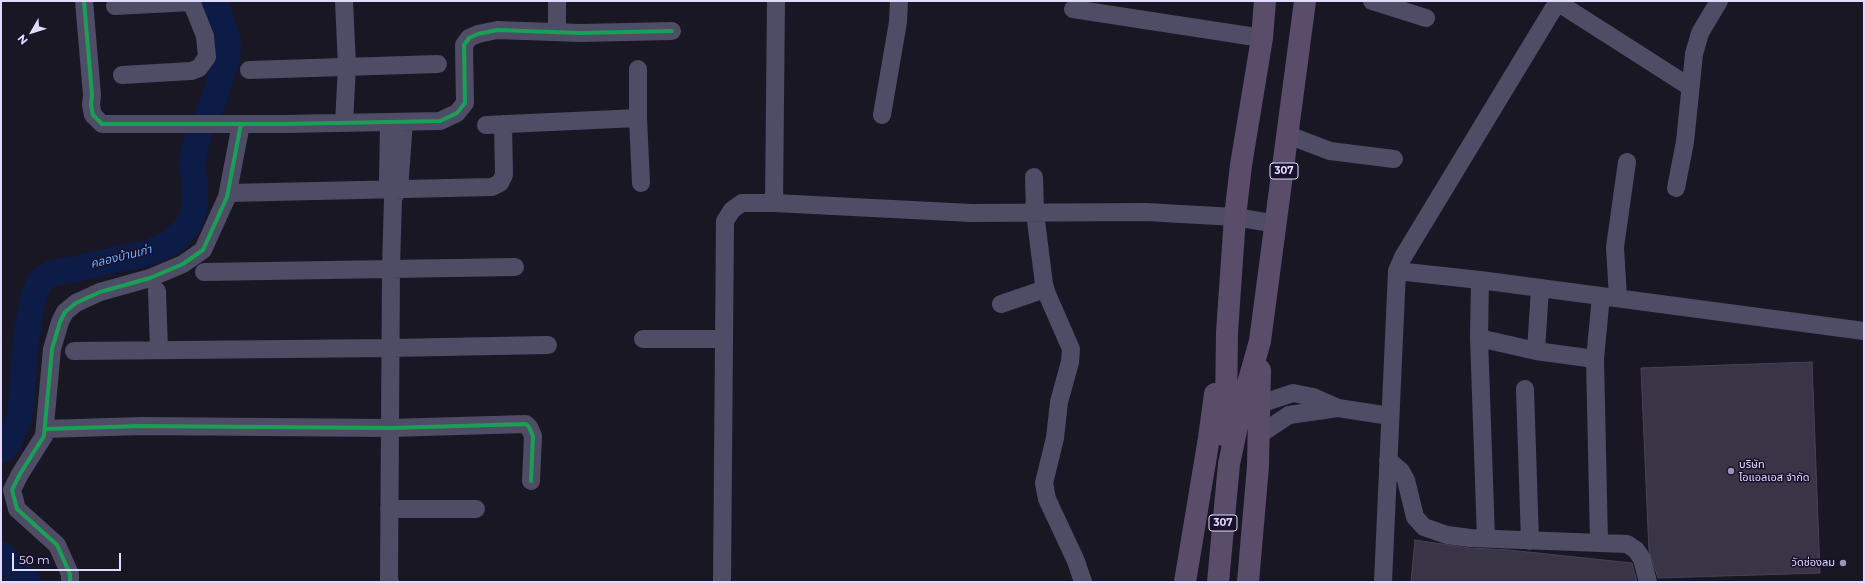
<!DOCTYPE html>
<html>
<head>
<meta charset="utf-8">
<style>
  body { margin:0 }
  #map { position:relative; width:1865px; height:583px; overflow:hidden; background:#1a1725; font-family:Montserrat,sans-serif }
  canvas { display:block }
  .frame { position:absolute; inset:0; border:2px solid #e1dbff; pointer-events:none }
  .north { position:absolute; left:12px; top:12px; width:40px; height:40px; -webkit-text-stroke:3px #17112b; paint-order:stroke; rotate:231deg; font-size:11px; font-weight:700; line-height:16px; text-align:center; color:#e1dbff }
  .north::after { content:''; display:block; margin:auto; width:14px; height:18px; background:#e1dbff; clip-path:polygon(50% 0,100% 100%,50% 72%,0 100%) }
  .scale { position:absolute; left:12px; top:553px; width:109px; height:18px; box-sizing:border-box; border:2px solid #e1dbff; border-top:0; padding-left:5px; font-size:12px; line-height:14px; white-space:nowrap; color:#e1dbff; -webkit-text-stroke:3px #17112b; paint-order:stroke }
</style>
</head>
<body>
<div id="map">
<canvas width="1865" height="583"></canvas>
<div class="frame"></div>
<div class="north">N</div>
<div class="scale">50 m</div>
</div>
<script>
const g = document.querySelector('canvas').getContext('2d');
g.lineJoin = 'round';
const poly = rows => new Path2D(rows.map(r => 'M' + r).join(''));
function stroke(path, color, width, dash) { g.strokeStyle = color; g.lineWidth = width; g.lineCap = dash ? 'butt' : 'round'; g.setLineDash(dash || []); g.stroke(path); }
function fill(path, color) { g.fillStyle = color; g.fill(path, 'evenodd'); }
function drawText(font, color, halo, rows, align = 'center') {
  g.font = font + ' Montserrat,"Noto Sans Thai",sans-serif'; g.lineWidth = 3; g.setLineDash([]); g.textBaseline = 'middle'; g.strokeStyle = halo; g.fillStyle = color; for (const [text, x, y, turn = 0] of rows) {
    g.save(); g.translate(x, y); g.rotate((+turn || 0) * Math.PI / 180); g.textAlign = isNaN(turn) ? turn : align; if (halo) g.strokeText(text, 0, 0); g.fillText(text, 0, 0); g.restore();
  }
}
stroke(poly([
  [1,450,10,441,20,415,26,337,33,297,40,281,51,274,151,252,174,241,189,224,195,207,195,183,192,163,197,140,214,99,227,59,228,41,215,1],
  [1,554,28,582]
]), '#0c1c46', 26);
const building = poly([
  [1812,362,1820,573,1658,578,1649,551,1641,368,1812,362],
  [1415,540,1469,548,1509,550,1632,563,1637,582,1411,582,1415,540]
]);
fill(building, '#3a3546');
stroke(building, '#474258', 1);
stroke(poly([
  [84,1,92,95,91,105,93,115,102,124,284,124,440,121,457,113,465,103,464,45,469,38,478,34,497,30,580,33,672,31],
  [557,1,557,32],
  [1372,1,1426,18],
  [1557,2,1690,87],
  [115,6,192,2],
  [1073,9,1262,38],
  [638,69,638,118,641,183],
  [249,70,438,64],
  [122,75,191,71,199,68,207,57,205,36,191,1],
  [882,115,898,22,899,1],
  [344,123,347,66,344,1],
  [486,125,638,118],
  [1288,135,1330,151,1394,159],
  [1034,177,1035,213,1044,284,1047,294,1071,349,1070,362,1059,402,1055,438,1044,483,1047,499,1076,561,1083,582],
  [388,181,389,122],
  [1676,188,1685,142,1694,54,1700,33,1719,1],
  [228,193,492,187,500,183,504,175,503,124],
  [774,203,776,1],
  [1397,271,1480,280,1864,331],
  [204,272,515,267],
  [1480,280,1479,338,1486,538],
  [157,291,159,350],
  [1618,298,1615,247,1627,162],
  [1001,304,1045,289],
  [1479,338,1536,351,1595,359],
  [643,339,724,339],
  [74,351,390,348,548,345],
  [1536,351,1540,288],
  [1525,389,1530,541],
  [1260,404,1293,393,1313,397,1338,408,1390,416],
  [45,429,141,426,390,428,526,424,529,427,533,436,531,481],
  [1259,435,1289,415,1338,408],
  [1388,460,1401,471,1406,480,1415,517,1424,527,1447,535,1470,538,1627,544,1636,550,1642,559,1648,582],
  [389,509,476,509],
  [1599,542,1595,359,1601,296],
  [70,582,70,574,57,545,17,509,12,490,20,474,44,436,52,349,60,322,65,312,76,303,100,292,150,278,183,264,203,250,227,197,241,124],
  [390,582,389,580,391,268,393,198,399,189,404,122],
  [722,582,725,221,732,210,742,203,774,203,971,213,1146,212,1235,217,1277,224],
  [1383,582,1397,271,1403,257,1558,1]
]), '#4f4c65', 18);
stroke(poly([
  [1227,437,1226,409,1227,332,1235,217,1241,165,1262,38,1265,1],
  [1185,582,1209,438,1215,394],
  [1218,582,1229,464,1240,412,1260,341,1305,1],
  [1248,582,1258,466,1260,370]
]), '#594d6a', 22);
stroke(poly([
  [84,1,92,95,91,105,93,115,102,124,284,124,440,121,457,113,465,103,464,45,469,38,478,34,497,30,580,33,672,31],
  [45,429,141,426,390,428,526,424,529,427,533,436,531,481],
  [70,582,70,574,57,545,17,509,12,490,20,474,44,436,52,349,60,322,65,312,76,303,100,292,150,278,183,264,203,250,227,197,241,124]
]), '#1a9f57', 4);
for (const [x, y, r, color] of [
  [1731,471,4,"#9b96b3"],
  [1843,563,4,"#9b96b3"]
]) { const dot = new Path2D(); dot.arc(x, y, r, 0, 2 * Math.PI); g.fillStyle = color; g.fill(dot); stroke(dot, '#17112b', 1.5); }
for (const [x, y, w] of [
  [1284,171,28],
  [1223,523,28]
]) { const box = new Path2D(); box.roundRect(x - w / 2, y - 8, w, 16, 3); g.fillStyle = '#17112b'; g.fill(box); stroke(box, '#e1dbff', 1); }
drawText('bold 10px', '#e1dbff', null, [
  ["307",1284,171],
  ["307",1223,523]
]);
drawText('11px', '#e1dbff', '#17112b', [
  ["บริษัท",1739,465],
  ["ไอแอลเอส จำกัด",1739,478],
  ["วัดช่องลม",1835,563,"right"]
], 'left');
drawText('italic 12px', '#69affe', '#17112b', [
  ["คลองบ้านเก่า",121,257,-14]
]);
</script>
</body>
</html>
